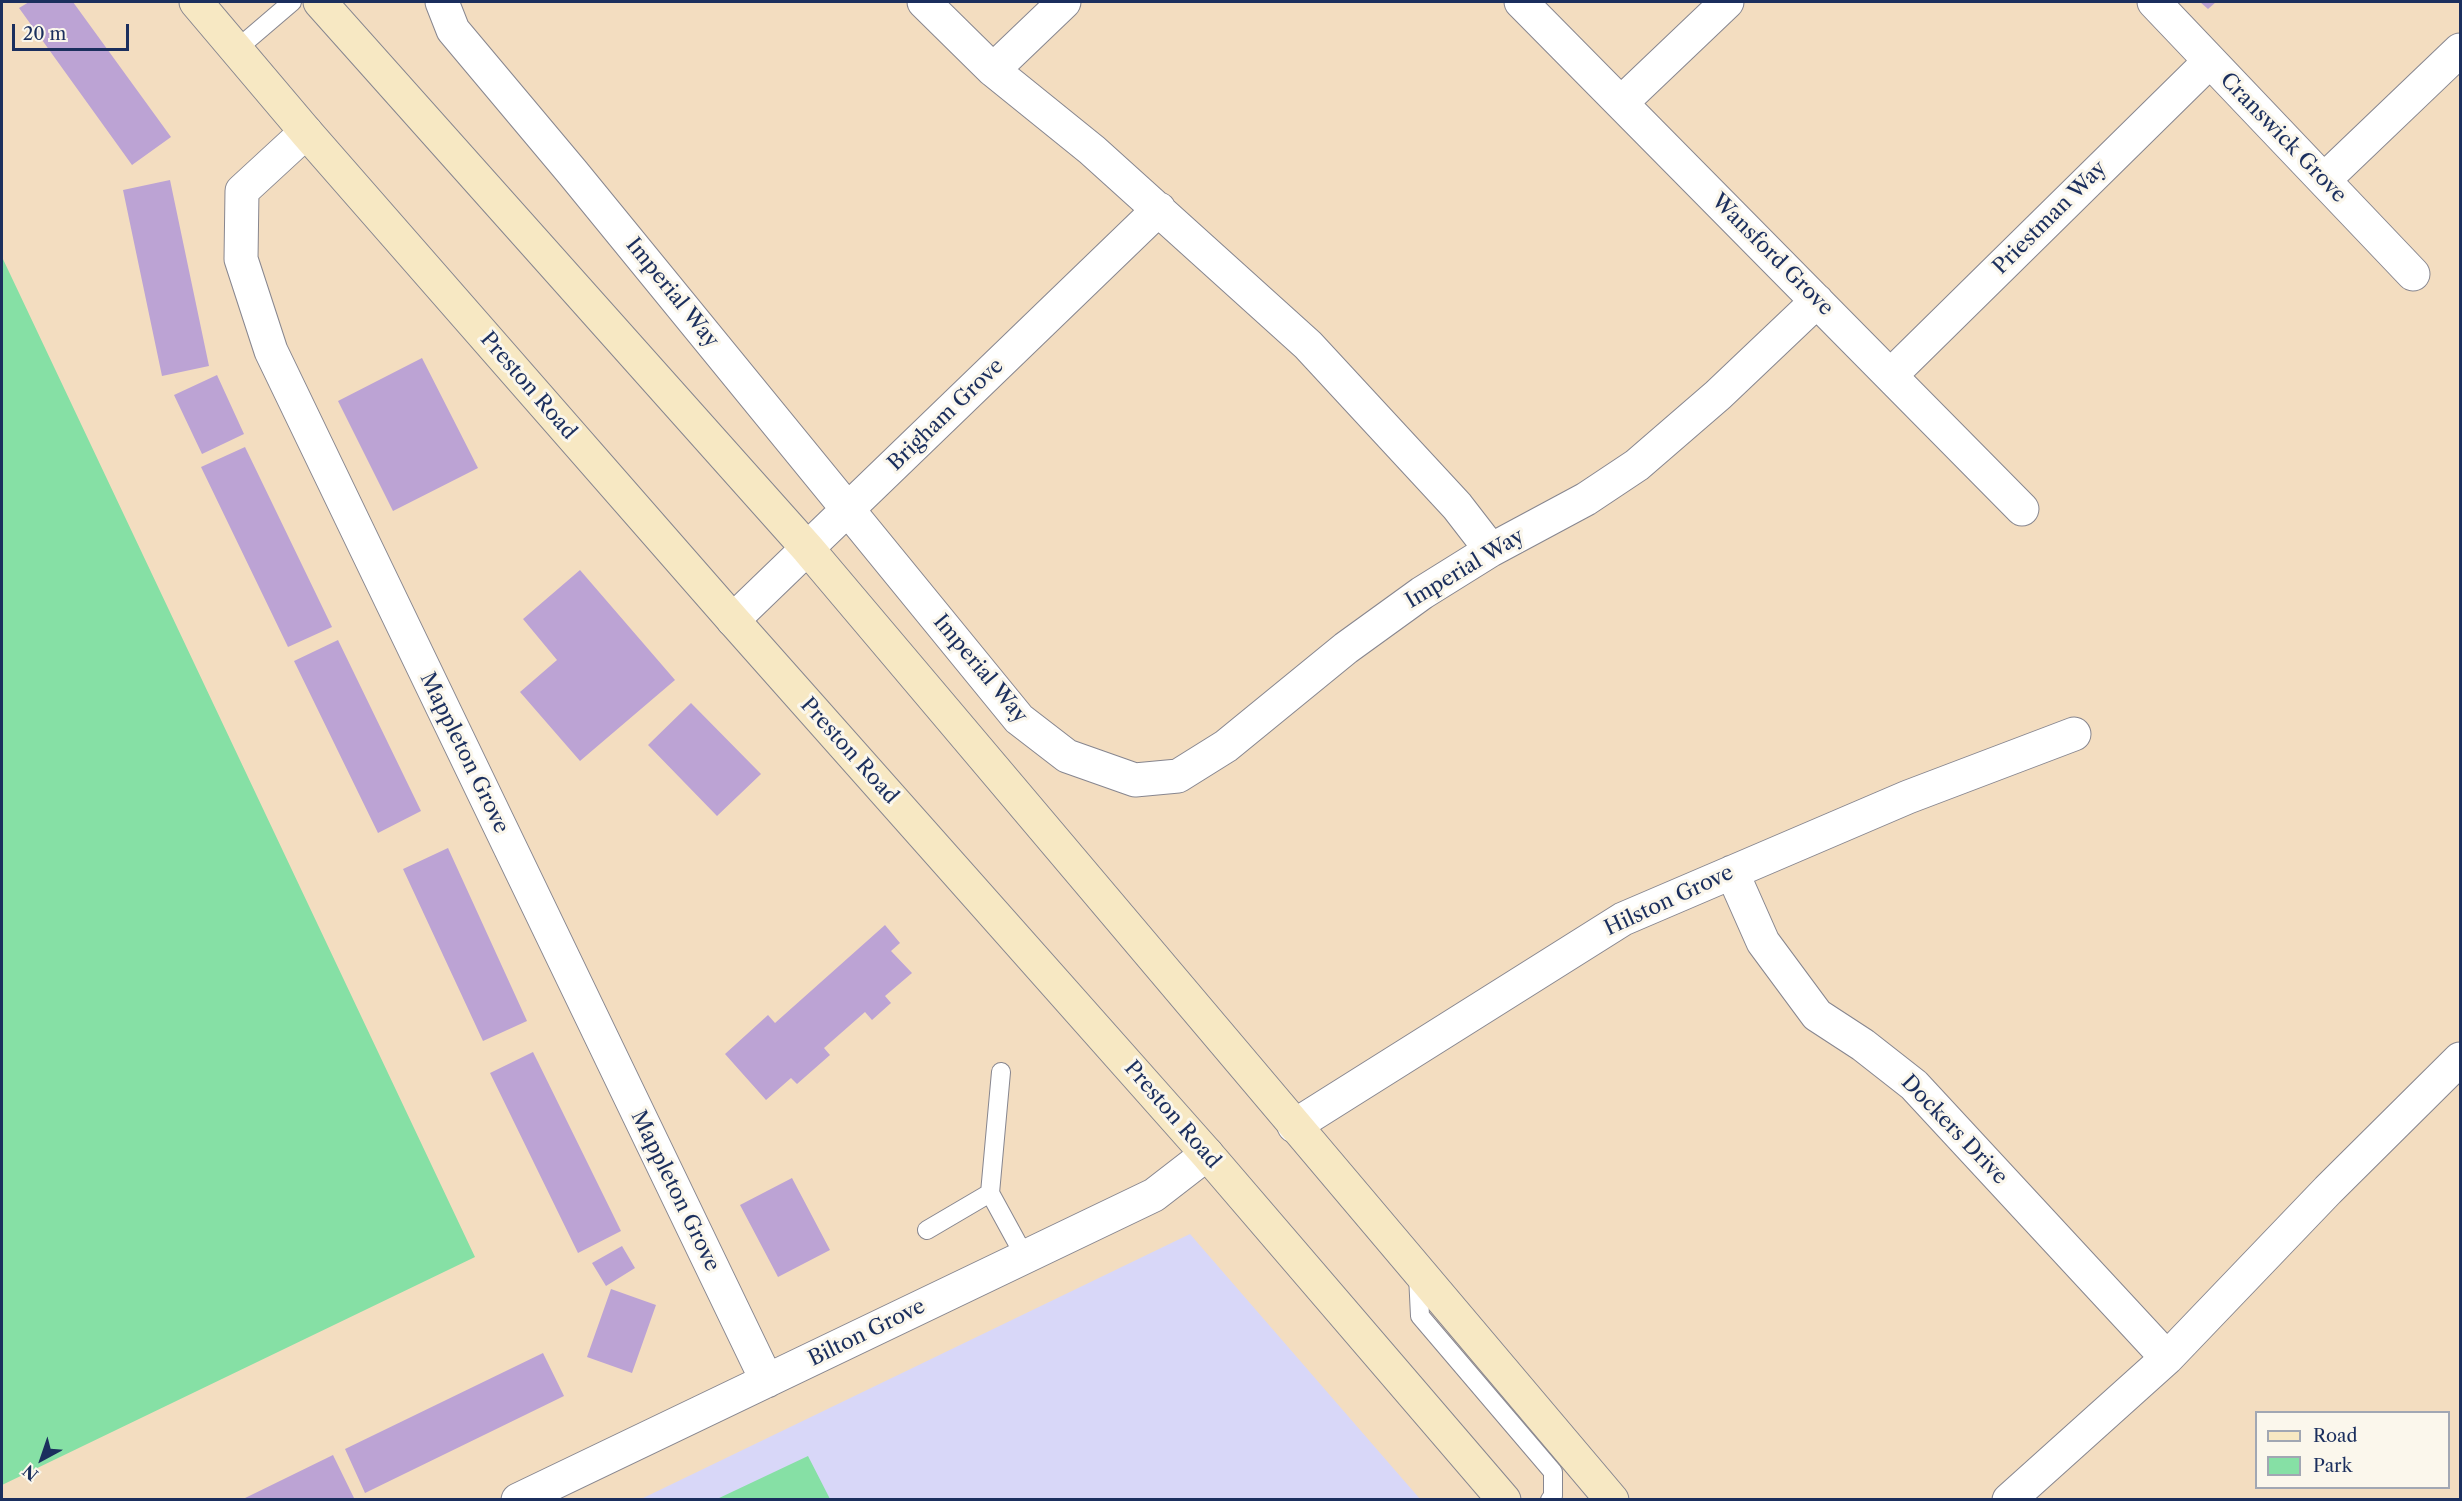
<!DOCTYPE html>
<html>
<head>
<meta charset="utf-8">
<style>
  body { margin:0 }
  #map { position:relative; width:2462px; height:1501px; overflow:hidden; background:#f3ddc0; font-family:"Libre Caslon Text",serif }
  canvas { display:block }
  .frame { position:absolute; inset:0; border:3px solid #1b2f5e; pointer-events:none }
  .legend { position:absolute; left:2255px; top:1411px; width:195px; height:78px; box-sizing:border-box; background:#fbf7ec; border:2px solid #a1a7b3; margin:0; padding:8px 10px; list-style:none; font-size:18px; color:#1b2f5e }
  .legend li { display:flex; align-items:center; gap:12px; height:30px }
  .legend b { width:30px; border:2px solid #a1a7b3 }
  .north { position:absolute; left:12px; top:1429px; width:60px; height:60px; -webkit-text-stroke:4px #fbf7ec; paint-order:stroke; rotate:220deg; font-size:16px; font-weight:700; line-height:24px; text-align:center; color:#1b2f5e }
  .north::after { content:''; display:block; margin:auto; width:21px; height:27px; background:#1b2f5e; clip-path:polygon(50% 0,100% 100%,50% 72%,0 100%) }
  .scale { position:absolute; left:12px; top:24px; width:117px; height:27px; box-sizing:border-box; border:3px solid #1b2f5e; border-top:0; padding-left:8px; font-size:18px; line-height:21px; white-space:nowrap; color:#1b2f5e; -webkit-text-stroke:4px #fbf7ec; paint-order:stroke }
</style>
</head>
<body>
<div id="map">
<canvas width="2462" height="1501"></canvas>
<div class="frame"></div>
<ul class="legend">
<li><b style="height:8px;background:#f7e8c3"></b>Road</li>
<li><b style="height:16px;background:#86e0a5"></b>Park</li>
</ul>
<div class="north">N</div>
<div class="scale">20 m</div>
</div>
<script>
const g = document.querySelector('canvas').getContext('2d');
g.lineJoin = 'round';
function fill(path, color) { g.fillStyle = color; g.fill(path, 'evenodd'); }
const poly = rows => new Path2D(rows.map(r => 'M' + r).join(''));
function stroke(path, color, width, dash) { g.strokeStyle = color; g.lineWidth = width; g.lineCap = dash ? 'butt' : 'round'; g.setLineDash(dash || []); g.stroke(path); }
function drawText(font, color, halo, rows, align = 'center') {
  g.font = font + ' "Libre Caslon Text",serif'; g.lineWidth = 6; g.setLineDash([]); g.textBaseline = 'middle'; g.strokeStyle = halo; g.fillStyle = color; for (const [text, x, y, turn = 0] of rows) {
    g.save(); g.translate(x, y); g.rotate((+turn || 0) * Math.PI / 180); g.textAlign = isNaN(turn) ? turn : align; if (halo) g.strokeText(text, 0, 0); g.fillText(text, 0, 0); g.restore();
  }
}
fill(poly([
  [1190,1234,1420,1499,639,1500]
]), '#d8d7f8');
fill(poly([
  [2,257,475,1257,2,1485],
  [808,1456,830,1499,717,1499]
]), '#86e0a5');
fill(poly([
  [29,2,73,2,171,137,132,165,19,8],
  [2200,2,2216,2,2208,9],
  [170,180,209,366,162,376,123,190],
  [422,358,478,468,393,511,338,401],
  [217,375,244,434,202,454,174,395],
  [245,447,332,627,288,647,201,467],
  [580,570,675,680,580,761,520,692,557,660,523,619],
  [338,640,421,811,378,833,294,661],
  [691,703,761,774,717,816,648,745],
  [448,848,527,1021,483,1041,403,869],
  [885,925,900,943,891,951,912,973,885,996,891,1003,872,1020,865,1012,824,1048,830,1055,797,1084,791,1078,766,1100,725,1054,768,1015,775,1023],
  [533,1052,621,1231,578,1253,490,1073],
  [792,1178,830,1250,778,1277,740,1205],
  [622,1246,635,1268,606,1286,592,1263],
  [611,1289,656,1305,632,1373,587,1357],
  [543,1353,564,1396,365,1493,345,1449],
  [333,1455,354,1498,351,1500,241,1500]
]), '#bca3d4');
const lane = poly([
  [237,49,292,2],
  [1001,1072,990,1193,1025,1257],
  [927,1230,990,1193],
  [1418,1275,1420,1316,1553,1472,1553,1496,1550,1500]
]);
const street = poly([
  [442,2,453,30,573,173,1019,719,1067,756,1135,780,1178,776,1226,746,1346,648,1422,593,1491,550,1586,499,1637,465,1718,395,1817,301],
  [924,2,993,70,1092,150,1308,345,1457,506,1491,550],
  [1521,2,2022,509],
  [2154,2,2413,274],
  [993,70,1064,2],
  [1621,103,1727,2],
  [306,132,242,191,241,259,271,351,767,1381],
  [2324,180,2460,50],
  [1891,375,2210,61],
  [733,620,1159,209],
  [1732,872,1763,942,1817,1015,1863,1045,1914,1085,2167,1358],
  [1294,1126,1623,919,1908,797,2074,734],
  [518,1500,1154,1195,1207,1154],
  [2009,1500,2167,1358,2328,1190,2460,1059]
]);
const secondary = poly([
  [196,2,306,132,733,620,1207,1154,1504,1500],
  [320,2,808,549,1612,1500]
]);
stroke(lane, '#87868f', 20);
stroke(street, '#87868f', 35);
stroke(secondary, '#87868f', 35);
stroke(lane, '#fff', 18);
stroke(street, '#fff', 33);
stroke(secondary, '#f7e8c3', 33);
drawText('21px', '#1b2f5e', '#fbf7ec', [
  ["Cranswick Grove",2283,138,46],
  ["Priestman Way",2050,218,-45],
  ["Wansford Grove",1772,255,45],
  ["Imperial Way",672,293,51],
  ["Preston Road",528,386,49],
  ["Brigham Grove",946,415,-44],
  ["Imperial Way",1465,569,-31],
  ["Imperial Way",980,669,50],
  ["Preston Road",849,751,48],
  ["Mappleton Grove",464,753,64],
  ["Hilston Grove",1669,901,-25],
  ["Preston Road",1172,1115,49],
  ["Dockers Drive",1954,1130,46],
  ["Mappleton Grove",675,1191,64],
  ["Bilton Grove",867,1333,-26]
]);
</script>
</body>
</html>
